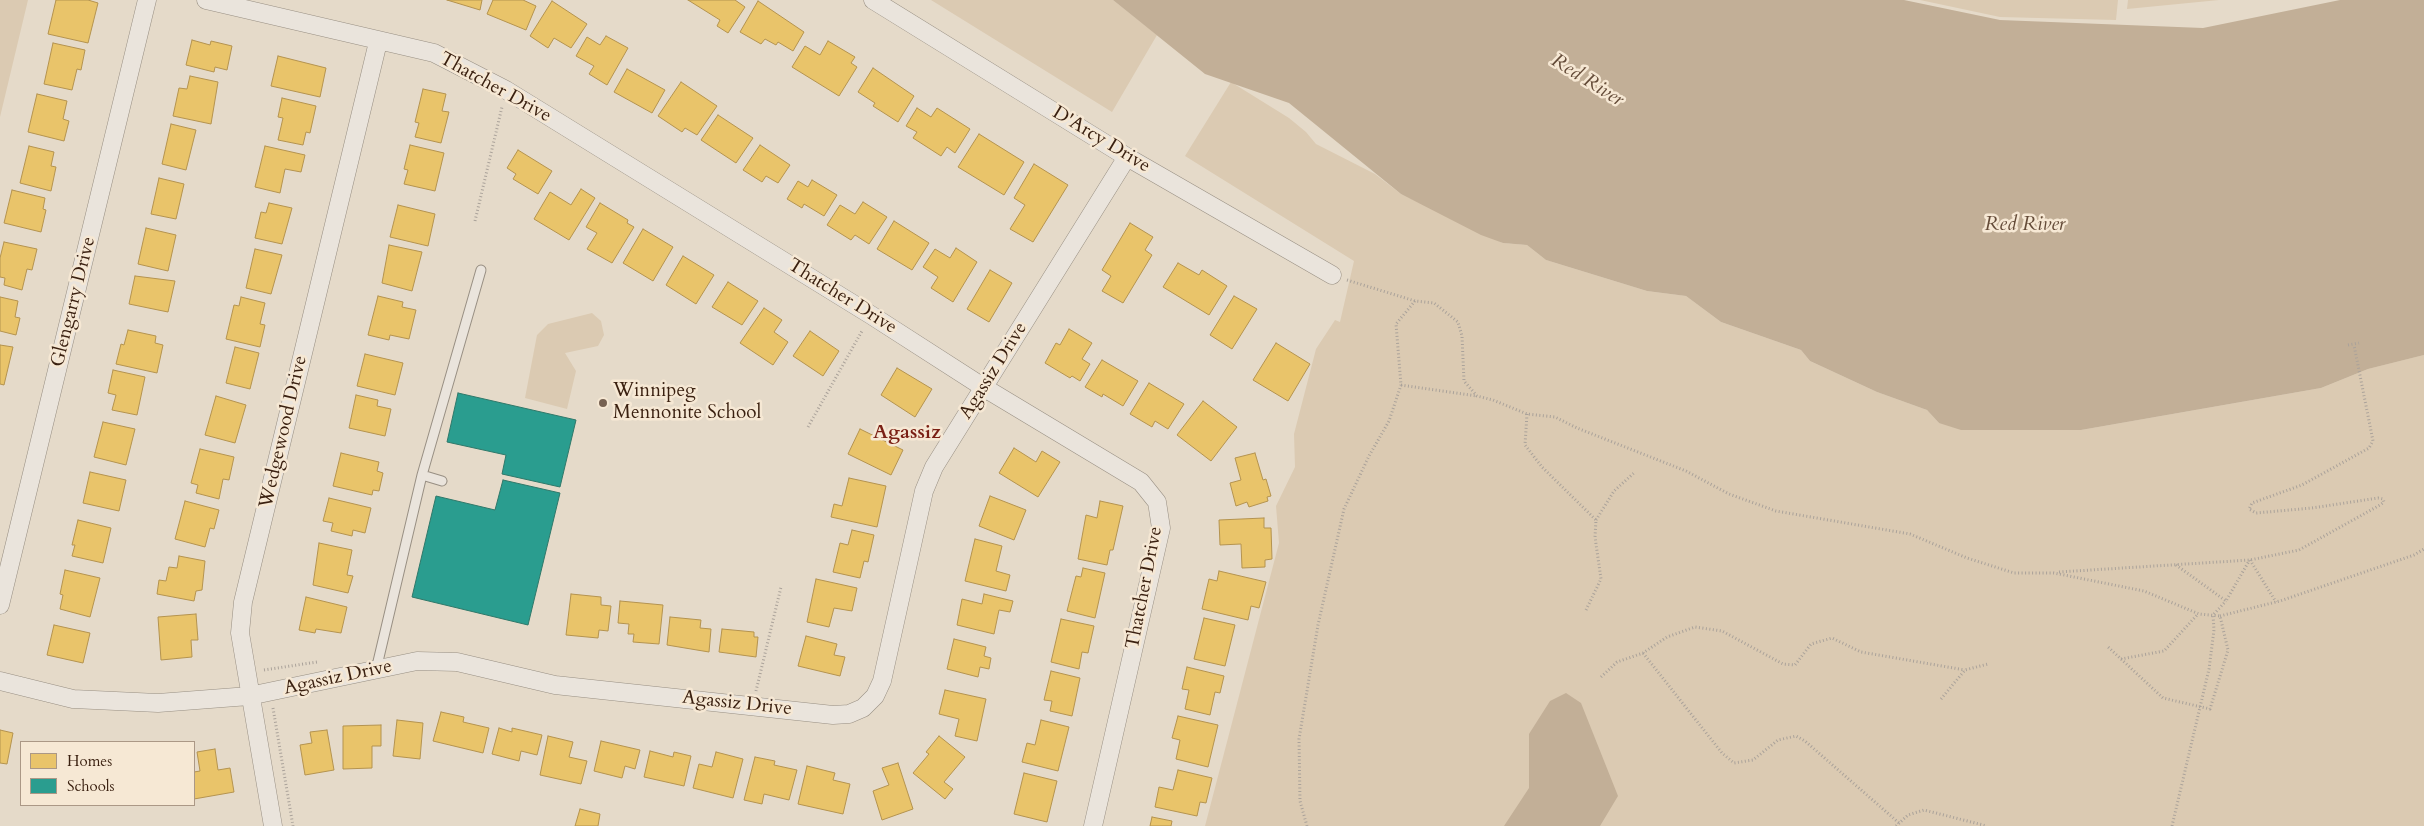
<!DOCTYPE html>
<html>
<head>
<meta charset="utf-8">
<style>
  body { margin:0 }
  #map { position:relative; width:2424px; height:826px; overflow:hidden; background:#e5dac9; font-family:Cardo,serif }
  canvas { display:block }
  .legend { position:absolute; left:20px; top:741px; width:175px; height:65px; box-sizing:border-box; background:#f6e8d4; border:1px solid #ab9886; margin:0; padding:6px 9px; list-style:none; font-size:15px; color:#3a2010 }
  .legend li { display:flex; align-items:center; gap:10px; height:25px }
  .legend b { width:25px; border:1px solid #ab9886 }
</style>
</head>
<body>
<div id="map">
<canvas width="2424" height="826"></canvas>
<ul class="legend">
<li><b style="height:14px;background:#e9c46a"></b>Homes</li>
<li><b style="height:14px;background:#2a9d8f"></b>Schools</li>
</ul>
</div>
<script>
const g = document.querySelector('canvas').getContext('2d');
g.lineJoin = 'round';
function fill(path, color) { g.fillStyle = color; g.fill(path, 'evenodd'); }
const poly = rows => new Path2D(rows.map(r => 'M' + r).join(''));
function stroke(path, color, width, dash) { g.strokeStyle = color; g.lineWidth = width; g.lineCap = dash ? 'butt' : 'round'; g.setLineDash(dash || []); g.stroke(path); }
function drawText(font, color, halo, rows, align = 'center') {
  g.font = font + ' Cardo,serif'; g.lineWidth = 5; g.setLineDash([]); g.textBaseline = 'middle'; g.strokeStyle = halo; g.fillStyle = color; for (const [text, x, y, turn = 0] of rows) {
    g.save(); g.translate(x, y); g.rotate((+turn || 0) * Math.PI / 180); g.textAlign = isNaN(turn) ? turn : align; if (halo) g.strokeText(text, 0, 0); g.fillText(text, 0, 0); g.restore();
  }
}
fill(poly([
  [0,0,28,0,0,117],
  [931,0,1113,0,1157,35,1112,112],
  [1920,0,2118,0,2116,20,2000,17],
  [2128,0,2219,0,2127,9],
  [1231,82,1289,118,1306,132,1316,144,1375,174,1401,194,1503,243,1527,245,1546,260,1647,291,1686,296,1721,322,1801,350,1810,361,1877,392,1927,410,1939,423,2081,430,2321,388,2368,369,2424,355,2424,826,1205,826,1279,543,1276,506,1295,467,1294,434,1316,349,1335,320,1340,322,1354,261,1185,156],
  [592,313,601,321,604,335,598,346,565,353,576,371,567,409,525,398,537,335,548,324]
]), '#dbcab2');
fill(poly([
  [1113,0,1904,0,2000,20,2203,28,2340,0,2424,0,2424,355,2368,369,2321,388,2081,430,1961,430,1939,423,1927,410,1877,392,1810,361,1801,350,1721,322,1686,296,1647,291,1546,260,1527,245,1503,243,1481,235,1401,194,1289,103,1205,74],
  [1566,693,1581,703,1618,796,1600,826,1504,826,1529,788,1529,734,1550,701]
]), '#c2af97');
const homes = poly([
  [56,0,88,0,98,3,88,43,48,34,56,0],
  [447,0,482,0,480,10,447,0],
  [493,0,523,0,536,6,526,30,487,14,493,0],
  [688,0,735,0,745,7,728,33,717,26,720,20,688,0],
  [552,1,587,24,571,48,554,38,548,48,530,36,552,1],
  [758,1,804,32,793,51,778,42,776,45,765,39,761,44,740,32,758,1],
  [606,36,628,48,607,85,589,74,594,66,576,56,587,37,600,45,606,36],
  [192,40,210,45,211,41,232,46,227,70,215,67,214,72,186,65,192,40],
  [828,41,855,57,851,63,857,67,839,96,792,67,805,46,820,55,828,41],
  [53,43,85,50,81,70,77,69,72,90,44,84,53,43],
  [278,56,326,68,320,97,271,86,278,56],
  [873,68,914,96,898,122,873,106,875,103,858,92,873,68],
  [627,69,665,90,652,113,614,92,627,69],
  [190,76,218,82,211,124,173,116,179,88,187,89,190,76],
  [681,82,717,106,697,135,685,128,682,132,658,116,681,82],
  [423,89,446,94,442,111,449,112,441,143,415,137,419,123,415,122,423,89],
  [37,94,67,101,63,119,69,121,64,141,28,132,37,94],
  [282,98,316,106,310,133,306,132,303,145,278,140,283,118,278,117,282,98],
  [917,108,931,117,937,108,970,129,955,153,947,147,941,156,913,138,917,132,906,126,917,108],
  [718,115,753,138,736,163,701,140,718,115],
  [171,124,196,130,186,170,162,164,171,124],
  [979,134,1024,162,1004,195,958,167,979,134],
  [410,145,444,153,435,191,404,184,408,170,404,169,410,145],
  [760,145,790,165,778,183,766,176,762,182,743,170,760,145],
  [29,146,54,152,51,166,56,167,51,191,20,183,29,146],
  [265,146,305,155,301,172,285,169,280,193,255,187,265,146],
  [518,150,552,171,538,194,513,179,516,174,507,168,518,150],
  [1034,164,1068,185,1033,242,1010,229,1025,205,1014,198,1034,164],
  [159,178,184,184,176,219,151,214,159,178],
  [812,180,837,195,824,216,804,204,802,208,787,199,798,181,808,187,812,180],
  [581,189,595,198,569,240,534,219,550,192,571,205,581,189],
  [12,190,45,198,43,209,46,210,41,232,4,223,12,190],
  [863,202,887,217,869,244,855,235,851,240,827,225,840,205,855,214,863,202],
  [269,203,292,208,282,244,255,238,261,212,266,213,269,203],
  [600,203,628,220,627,223,634,227,612,263,587,249,597,233,586,227,600,203],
  [398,205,435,214,428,246,390,237,398,205],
  [894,221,929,243,912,270,877,249,894,221],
  [1130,223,1153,237,1145,250,1152,255,1123,303,1102,291,1111,276,1102,270,1130,223],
  [146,228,176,235,168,271,138,264,146,228],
  [643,229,673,247,653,281,623,263,643,229],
  [4,242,37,249,32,270,27,269,22,290,4,285,5,278,0,277,0,258,4,242],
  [389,245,422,252,412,291,382,283,389,245],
  [956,248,977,262,953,302,931,288,938,277,923,267,935,249,950,258,956,248],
  [255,249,282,255,271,294,246,288,255,249],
  [683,256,714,275,696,304,666,285,683,256],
  [1178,263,1199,275,1202,270,1227,286,1209,315,1163,287,1178,263],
  [990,270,1012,283,989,322,967,309,990,270],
  [135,276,175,281,168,312,129,304,135,276],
  [728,282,758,301,742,325,712,307,728,282],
  [378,296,403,302,402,307,416,310,409,339,390,335,389,340,368,335,378,296],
  [1234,296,1257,309,1232,349,1210,335,1234,296],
  [0,297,18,301,15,317,20,318,16,335,0,331,0,297],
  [241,297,265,303,260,324,265,325,260,347,226,339,234,305,239,306,241,297],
  [764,308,782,320,774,332,788,342,773,365,740,343,764,308],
  [1069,329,1092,343,1082,359,1090,364,1080,381,1072,376,1070,378,1045,363,1056,343,1060,345,1069,329],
  [128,330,156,336,155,343,163,345,157,373,116,364,121,344,124,345,128,330],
  [810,331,839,351,823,376,793,356,810,331],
  [1276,343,1310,364,1288,401,1253,380,1276,343],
  [0,345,13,347,4,385,0,384,0,345],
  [235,347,259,353,250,389,226,383,235,347],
  [365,354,403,363,395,395,357,386,365,354],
  [1102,360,1138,381,1123,406,1103,394,1102,397,1085,387,1102,360],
  [897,368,932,389,915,417,881,395,897,368],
  [113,370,145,377,137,415,112,410,116,395,108,393,113,370],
  [1149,383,1184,404,1168,429,1155,421,1152,427,1130,414,1149,383],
  [356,395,378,400,377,406,391,409,385,436,349,428,356,395],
  [216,396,246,405,235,443,205,435,216,396],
  [1203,401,1237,427,1211,461,1177,435,1203,401],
  [103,422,135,429,126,465,94,457,103,422],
  [860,429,903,450,891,475,848,454,860,429],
  [1014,448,1036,462,1042,451,1060,462,1038,497,999,473,1014,448],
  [200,449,234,457,229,480,223,479,219,499,196,493,198,485,191,483,200,449],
  [341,453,379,462,377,471,383,473,379,491,373,490,372,495,333,486,341,453],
  [1255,453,1263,480,1266,479,1271,496,1267,497,1268,501,1249,507,1247,502,1236,506,1230,483,1241,480,1235,458,1255,453],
  [90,472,126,480,119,511,83,503,90,472],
  [849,478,886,486,877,527,831,517,834,504,842,506,849,478],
  [990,496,1026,510,1014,540,979,526,990,496],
  [329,498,371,508,365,533,353,530,352,536,331,531,333,523,323,521,329,498],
  [185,501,219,510,214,529,210,528,205,547,175,539,185,501],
  [1100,501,1123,506,1113,550,1110,550,1107,565,1078,559,1086,515,1097,518,1100,501],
  [1264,518,1264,528,1271,528,1272,559,1265,560,1265,567,1242,568,1241,544,1220,545,1219,520,1264,518],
  [78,520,111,528,103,563,72,556,75,545,72,545,78,520],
  [852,530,874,535,868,562,864,561,860,578,833,572,840,543,848,545,852,530],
  [975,539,1002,546,996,571,1010,575,1006,591,965,581,975,539],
  [319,543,352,550,347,575,353,576,348,593,313,585,319,543],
  [179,556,205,561,202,590,196,591,194,601,157,594,159,580,166,581,169,567,177,568,179,556],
  [1083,568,1105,573,1095,618,1067,611,1076,576,1081,577,1083,568],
  [65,570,100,578,90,617,60,609,63,595,60,594,65,570],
  [1219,571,1266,582,1259,608,1251,606,1248,620,1202,609,1209,579,1217,581,1219,571],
  [816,579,857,588,852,611,834,608,829,627,807,622,816,579],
  [571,594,601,597,601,605,611,606,608,631,599,630,598,638,566,635,571,594],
  [984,594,1013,601,1010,612,999,610,994,634,957,625,962,599,982,604,984,594],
  [306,597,347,607,341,633,316,629,315,633,299,630,306,597],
  [620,601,663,605,659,644,633,642,634,634,628,634,629,624,618,623,620,601],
  [196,614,198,640,191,640,192,657,161,660,158,617,196,614],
  [670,617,701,620,700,628,711,629,709,652,667,645,670,617],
  [1204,618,1235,625,1225,666,1194,659,1204,618],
  [1061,619,1094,626,1088,653,1082,652,1079,669,1051,662,1061,619],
  [54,625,90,633,83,663,47,655,54,625],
  [722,629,754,632,754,637,758,637,756,657,719,652,722,629],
  [806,636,837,644,834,655,845,657,840,676,798,666,806,636],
  [954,639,986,647,984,656,991,658,989,669,980,667,978,677,947,669,954,639],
  [1187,667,1224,676,1220,693,1215,692,1210,715,1185,709,1189,690,1182,689,1187,667],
  [1051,671,1080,678,1072,716,1050,711,1052,701,1044,700,1051,671],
  [945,690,986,699,977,741,955,736,959,719,939,714,945,690],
  [441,712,464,717,463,722,489,728,483,753,433,741,441,712],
  [1178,716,1218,725,1208,767,1176,759,1180,740,1172,738,1178,716],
  [397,720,423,723,420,759,393,756,397,720],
  [1041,720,1069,727,1058,771,1022,762,1027,743,1035,745,1041,720],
  [381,725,381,746,372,746,372,768,343,769,343,726,381,725],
  [499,728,512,732,512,728,542,735,537,755,521,751,519,761,492,754,499,728],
  [0,730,13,733,7,764,0,763,0,730],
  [327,730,334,770,305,775,300,745,312,743,310,732,327,730],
  [548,736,573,742,569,757,587,761,581,784,540,775,548,736],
  [939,736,965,757,944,782,953,789,945,799,913,773,929,754,926,752,939,736],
  [601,741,640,750,635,769,625,766,622,778,594,771,601,741],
  [215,749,218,770,230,768,234,792,194,799,194,772,200,771,197,752,215,749],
  [650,751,673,757,674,752,691,756,684,786,644,777,650,751],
  [716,752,743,759,733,798,693,788,699,764,712,767,716,752],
  [755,757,775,761,774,765,797,770,789,800,764,794,762,804,744,800,755,757],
  [898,763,913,809,882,820,873,791,889,785,882,768,898,763],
  [807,766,835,773,833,780,850,784,843,814,798,804,807,766],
  [1178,770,1212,778,1206,803,1200,802,1197,816,1155,807,1159,787,1173,790,1178,770],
  [1024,773,1057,781,1047,822,1014,814,1024,773],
  [580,809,600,814,598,826,575,826,580,809],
  [1152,817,1172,821,1171,826,1150,826,1152,817]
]);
fill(homes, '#e9c46a');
stroke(homes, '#b4934f', 1);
const schools = poly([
  [458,393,576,420,560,487,502,474,506,455,447,442,458,393],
  [503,480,560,493,528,625,412,597,436,496,495,510,503,480]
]);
fill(schools, '#2a9d8f');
stroke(schools, '#2f7869', 1);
const service = poly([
  [422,475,442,481],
  [376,670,422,475,481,270]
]);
const minor = poly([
  [206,0,434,53,506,90,871,315,983,387,1141,482,1157,502,1161,528,1093,826],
  [873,0,1127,157,1332,275],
  [0,605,147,0],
  [0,681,73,699,158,703,249,696,417,661,457,662,555,685,833,715,849,714,863,708,875,696,882,681,924,491,934,467,1127,157],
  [273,826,240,633,243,602,378,42]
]);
stroke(service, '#988f83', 11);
stroke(minor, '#988f83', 19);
stroke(poly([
  [475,221,502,107],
  [1347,280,1415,301,1434,303,1458,322,1462,336,1464,381,1477,396,1493,400,1527,414,1555,417,1577,428,1686,471,1729,494,1776,511,1910,534,1967,558,2014,573,2054,573,2144,591,2199,614,2220,616,2228,650,2210,709,2163,698,2107,646],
  [2348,345,2359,343],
  [1401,385,1477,396],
  [1527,414,1525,445,1542,467,1596,520,1595,537,1601,579,1586,610],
  [808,427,862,331],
  [1596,520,1614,491,1635,472],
  [2250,560,2276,602],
  [2176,565,2226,601,2249,561],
  [2059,572,2250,560,2299,550,2380,505,2384,502,2383,499,2378,498,2312,508,2256,513,2249,509,2252,503,2302,485,2369,448,2373,441,2354,345],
  [2220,616,2280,601,2414,555,2424,549],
  [1643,653,1722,753,1734,763,1753,760,1778,740,1796,736,1805,741,1899,823],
  [2121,659,2164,651,2198,614],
  [264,670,317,662],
  [1601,677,1617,662,1643,653,1667,637,1695,627,1722,631,1783,664,1795,665,1811,644,1832,638,1861,652,1965,670],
  [756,691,781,587],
  [1941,699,1965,670,1988,664],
  [273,708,293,826],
  [1307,826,1300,801,1299,739,1318,625,1344,509,1369,456,1389,421,1401,385,1396,324,1415,301],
  [1896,826,1908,815,1924,810,1987,826],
  [2172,826,2209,669,2214,630,2213,615,2226,601]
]), '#aaa29a', 3, [1, 2.5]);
stroke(service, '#eae4dc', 9);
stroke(minor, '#eae4dc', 18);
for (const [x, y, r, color] of [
  [603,403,5,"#766151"]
]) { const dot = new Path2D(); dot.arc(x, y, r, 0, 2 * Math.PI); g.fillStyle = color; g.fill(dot); stroke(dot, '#f6e8d4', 2); }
drawText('19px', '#3a2010', '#f6e8d4', [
  ["Thatcher Drive",495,88,29],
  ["D'Arcy Drive",1101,140,31],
  ["Thatcher Drive",842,297,32],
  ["Glengarry Drive",74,302,-76],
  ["Agassiz Drive",994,371,-58],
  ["Wedgewood Drive",284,432,-77],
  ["Thatcher Drive",1145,588,-79],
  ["Agassiz Drive",338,678,-12],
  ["Agassiz Drive",737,704,6]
]);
drawText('19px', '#3a2010', '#f6e8d4', [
  ["Winnipeg",613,392],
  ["Mennonite School",613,414]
], 'left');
drawText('italic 20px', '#644b38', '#f6e8d4', [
  ["Red River",1587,81,32],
  ["Red River",2025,225]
]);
drawText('bold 20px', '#7a1f14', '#f6e8d4', [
  ["Agassiz",907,433]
]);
</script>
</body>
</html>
